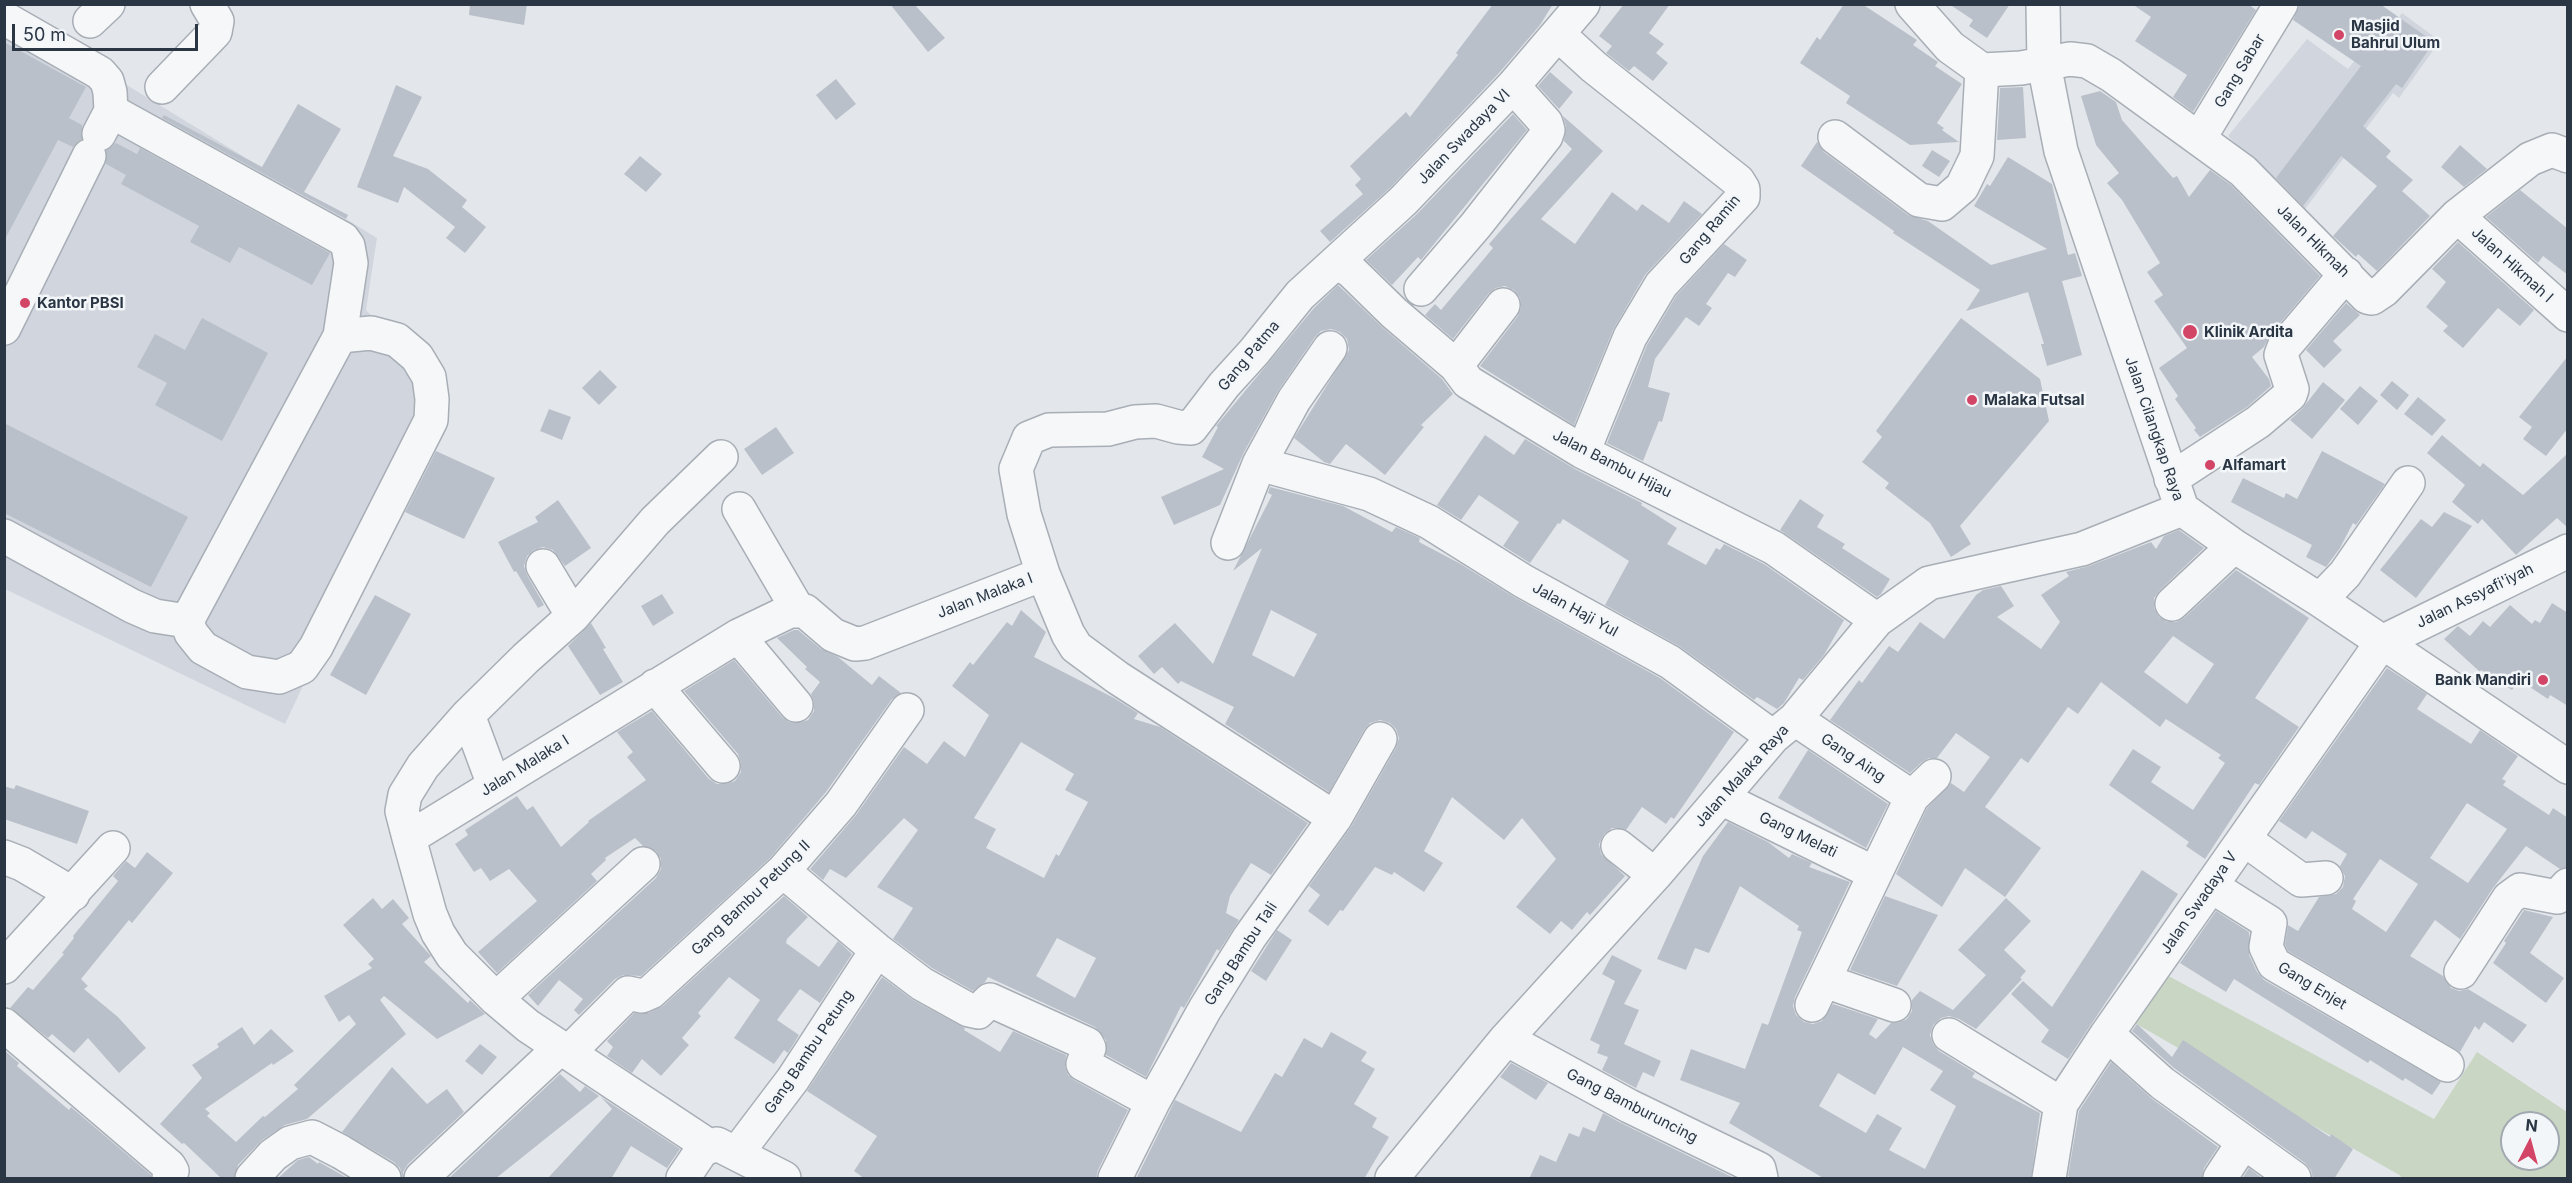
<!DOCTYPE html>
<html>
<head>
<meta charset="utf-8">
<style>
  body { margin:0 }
  #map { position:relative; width:2572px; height:1183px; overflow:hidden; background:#e3e7eb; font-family:Inter,sans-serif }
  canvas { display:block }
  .frame { position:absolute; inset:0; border:6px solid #2a3644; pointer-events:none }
  .north { position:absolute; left:2500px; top:1111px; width:60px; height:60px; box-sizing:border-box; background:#f3f6f9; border:2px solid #a3a9b1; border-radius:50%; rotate:6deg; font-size:16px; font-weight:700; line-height:24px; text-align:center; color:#2a3644 }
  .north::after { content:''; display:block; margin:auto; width:21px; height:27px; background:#d34566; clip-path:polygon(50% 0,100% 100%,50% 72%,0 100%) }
  .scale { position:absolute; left:12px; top:24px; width:186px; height:27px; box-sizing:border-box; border:3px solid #2a3644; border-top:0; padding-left:8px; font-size:18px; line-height:21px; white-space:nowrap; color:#2a3644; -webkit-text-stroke:4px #f3f6f9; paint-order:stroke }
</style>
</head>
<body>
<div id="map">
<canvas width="2572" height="1183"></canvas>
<div class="frame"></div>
<div class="north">N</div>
<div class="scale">50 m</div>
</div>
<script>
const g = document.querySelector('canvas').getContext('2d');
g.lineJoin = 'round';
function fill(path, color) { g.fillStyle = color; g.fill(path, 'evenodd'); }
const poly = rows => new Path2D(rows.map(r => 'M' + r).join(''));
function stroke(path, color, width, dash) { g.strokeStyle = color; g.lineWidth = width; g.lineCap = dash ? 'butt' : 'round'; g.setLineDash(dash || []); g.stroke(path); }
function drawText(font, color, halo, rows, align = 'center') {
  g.font = font + ' Inter,sans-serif'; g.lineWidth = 5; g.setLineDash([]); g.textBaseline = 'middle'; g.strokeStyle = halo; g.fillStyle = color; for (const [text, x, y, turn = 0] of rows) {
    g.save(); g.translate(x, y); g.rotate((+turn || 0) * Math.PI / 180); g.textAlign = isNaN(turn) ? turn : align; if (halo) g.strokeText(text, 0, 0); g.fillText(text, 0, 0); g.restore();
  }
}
fill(poly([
  [4,10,377,238,366,310,442,389,285,724,5,589],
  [2402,13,2440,41,2399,98,2393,93,2302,213,2228,136,2307,39,2348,69,2367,45,2377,51]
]), '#d1d6de');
fill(poly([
  [2163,973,2434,1119,2477,1052,2567,1112,2567,1178,2400,1178,2401,1176,2133,1022],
  [2512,1123,2548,1123,2548,1159,2512,1159]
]), '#cad6c4');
fill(poly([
  [470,4,527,4,524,25,469,15],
  [890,4,914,4,945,38,928,52],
  [1493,4,1553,4,1540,25,1499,73,1390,188,1330,242,1320,231,1363,194,1355,185,1361,179,1350,166,1406,112,1410,117,1458,55,1456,53],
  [1624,4,1670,4,1649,33,1664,44,1656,53,1668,63,1653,81,1634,66,1629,71,1606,53,1612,46,1599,36],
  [1844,4,1862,4,1917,40,1913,45,1938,62,1935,66,1962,84,1937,123,1944,128,1942,130,1959,142,1910,145,1846,103,1850,96,1800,63,1817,37,1820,40],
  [1949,4,2010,4,1987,38,1969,26,1973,20],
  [2132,4,2248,4,2256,10,2193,112,2173,97,2187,75,2135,41,2151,17],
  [2300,4,2380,4,2434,42,2402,88,2396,84,2363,126,2391,151,2386,157,2413,180,2402,191,2430,216,2377,271,2358,254,2356,257,2333,236,2377,186,2341,156,2303,206,2276,178,2361,66,2293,20],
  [4,42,86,87,69,118,82,125,82,139,73,147,58,140,4,241],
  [1550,72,1573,92,1559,109,1538,86],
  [836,79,856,104,836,120,816,95],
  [396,85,422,97,393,156,428,169,467,200,462,207,486,227,465,253,446,238,455,227,404,187,398,203,357,187],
  [2023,87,2026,138,1997,140,2000,88],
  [2100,91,2116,102,2122,120,2173,178,2177,176,2189,197,2210,170,2231,185,2320,276,2270,335,2264,347,2252,357,2269,379,2271,386,2247,407,2200,437,2194,430,2196,428,2175,399,2178,396,2159,368,2187,348,2154,301,2163,295,2147,272,2160,263,2122,200,2107,183,2119,173,2096,145,2081,96],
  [298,104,341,129,304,192,348,215,346,219,162,118,164,115,262,167],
  [1513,114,1527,130,1421,260,1418,257,1392,285,1366,260,1417,214],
  [1563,116,1603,151,1541,219,1575,244,1612,192,1637,211,1642,204,1669,223,1684,201,1702,214,1645,275,1613,330,1574,425,1480,366,1518,316,1521,308,1520,298,1514,290,1505,286,1496,288,1489,293,1453,339,1425,315,1435,304,1441,310,1493,248,1489,244,1572,149,1564,141,1566,126],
  [1817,142,1824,152,1908,215,1928,221,1991,265,2047,249,1974,206,1987,184,1990,186,2008,157,2052,184,2068,255,2075,253,2082,276,2062,281,2082,355,2047,366,2041,344,2044,344,2028,292,1966,311,1980,290,1893,233,1894,231,1801,166],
  [116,143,137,154,140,148,330,253,312,285,239,247,230,263,190,242,199,226,121,184,126,175,106,164,106,151],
  [2460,145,2487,169,2464,187,2441,167],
  [1932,150,1950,161,1939,177,1922,166],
  [640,156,662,174,646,192,624,174],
  [2520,190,2568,229,2568,275,2543,256,2538,263,2486,217],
  [2458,242,2534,310,2520,326,2498,308,2463,348,2443,331,2448,326,2426,307,2446,282,2432,269],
  [1724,244,1747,260,1735,277,1728,273,1706,304,1712,308,1699,326,1686,317,1655,359,1648,387,1670,393,1662,422,1659,421,1643,461,1607,443,1647,345,1676,296],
  [1338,285,1382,327,1442,379,1453,394,1421,425,1424,427,1385,475,1346,444,1330,464,1324,462,1294,438,1349,350,1347,339,1340,332,1331,329,1321,331,1315,337,1278,391,1244,452,1220,505,1174,525,1161,497,1224,469,1202,457,1218,427,1216,426,1314,308],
  [2346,303,2360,315,2333,341,2342,350,2324,368,2306,350],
  [202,318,268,353,222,441,155,405,167,383,137,367,155,334,185,350],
  [1961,318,2040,379,2049,421,1960,526,1971,544,1951,557,1930,523,1885,488,1889,483,1862,462,1882,437,1876,431],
  [2568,356,2568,428,2546,456,2523,439,2532,427,2519,417],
  [600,370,617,387,599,405,582,388],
  [2392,381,2409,395,2397,410,2380,395],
  [2323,382,2345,400,2312,439,2290,420,2302,409],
  [2360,386,2378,401,2358,425,2340,409],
  [2418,397,2446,420,2432,436,2404,414],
  [549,409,571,417,562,440,540,431],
  [4,423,188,517,151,587,4,513],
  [776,427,794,453,762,475,744,449],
  [1485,435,1514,455,1525,439,1575,469,1642,503,1641,505,1677,528,1667,544,1706,565,1716,548,1720,550,1724,544,1764,564,1844,620,1824,655,1803,680,1799,678,1784,703,1777,709,1757,697,1754,700,1679,646,1605,605,1629,561,1563,519,1560,524,1558,523,1530,563,1503,546,1519,522,1479,495,1461,520,1437,505],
  [2442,435,2480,467,2483,463,2523,495,2568,453,2568,528,2557,518,2516,555,2482,519,2478,524,2452,502,2465,485,2427,453],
  [436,451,495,478,464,539,405,512],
  [2322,451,2385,484,2356,525,2353,523,2340,548,2326,567,2306,557,2312,545,2231,502,2243,478,2284,498,2286,493,2297,499],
  [1270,487,1343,506,1392,532,1396,527,1420,538,1419,542,1459,563,1514,597,1660,678,1734,732,1674,819,1671,817,1666,824,1642,807,1626,830,1612,828,1604,834,1599,844,1601,854,1625,876,1590,915,1587,912,1572,930,1561,921,1550,934,1516,907,1556,859,1522,818,1504,840,1452,797,1424,851,1443,863,1424,892,1394,872,1392,875,1375,867,1343,911,1340,910,1328,926,1308,911,1320,895,1309,886,1351,827,1396,748,1399,738,1396,729,1390,723,1380,720,1370,723,1364,730,1329,792,1225,724,1234,707,1181,681,1178,684,1162,667,1154,674,1138,656,1175,623,1213,664,1262,548,1233,571,1272,495,1268,493],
  [1271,610,1317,634,1294,677,1252,655],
  [1800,499,1824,515,1817,527,1845,544,1842,548,1890,579,1881,594,1877,597,1780,530],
  [558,500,591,548,565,566,553,550,543,547,534,550,527,556,524,566,527,575,544,605,538,608,516,571,514,572,498,542,538,522,535,517],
  [2444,512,2472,526,2416,598,2380,570,2421,519,2432,527],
  [2179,530,2204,548,2159,591,2154,598,2154,608,2159,617,2167,622,2176,622,2184,618,2236,570,2309,618,2255,698,2299,727,2259,785,2255,783,2205,859,2186,846,2189,842,2109,785,2133,749,2161,767,2151,782,2193,810,2225,763,2218,758,2221,755,2166,719,2160,727,2101,682,2078,714,2068,707,2028,763,2021,758,1985,807,2041,848,2005,897,1965,868,1942,907,1896,874,1927,808,1951,783,1964,792,1990,757,1956,733,1937,758,1929,758,1922,762,1910,773,1830,720,1859,680,1862,683,1889,646,1898,652,1920,622,1944,639,1976,595,1983,590,2001,586,2014,606,1997,617,2041,649,2060,622,2041,595,2069,576,2066,572,2089,566,2151,542,2156,549,2164,536],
  [2173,636,2214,664,2187,704,2144,672],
  [662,594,674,613,653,626,641,606],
  [375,595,411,614,366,695,330,675],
  [2552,603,2568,613,2568,706,2550,695,2548,699,2519,680,2512,690,2481,670,2480,672,2444,639,2458,626,2470,636,2483,621,2490,627,2510,605,2532,624,2535,620,2540,623],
  [1021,610,1046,632,1034,657,1114,698,1138,713,1134,719,1160,727,1308,823,1271,875,1251,863,1230,896,1226,913,1239,920,1219,951,1217,949,1184,1008,1181,1006,1146,1077,1106,1055,1106,1040,1095,1027,988,977,985,982,973,991,932,968,893,939,913,908,877,887,918,830,904,818,846,878,830,869,823,880,810,869,856,815,904,747,927,764,944,741,965,757,989,715,952,686,970,662,973,665,1007,622,1012,626],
  [1021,742,1074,774,1065,790,1088,802,1059,856,1056,854,1044,878,986,848,996,829,974,818],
  [1057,938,1096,958,1075,998,1036,976],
  [591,623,606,648,603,649,623,682,600,695,568,646],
  [794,630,798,630,821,649,838,657,872,685,879,676,901,693,892,699,826,792,770,858,641,976,623,975,615,979,579,1015,574,1010,583,999,559,980,538,1006,528,995,656,878,661,869,661,859,656,851,643,846,635,838,605,858,606,860,591,874,597,881,497,973,478,952,537,901,509,869,490,881,481,868,474,872,455,844,468,835,465,830,517,796,527,810,533,806,561,847,589,822,588,821,646,780,627,757,633,752,617,732,652,711,709,779,717,784,726,784,735,781,741,772,741,763,738,754,684,691,734,660,782,717,789,722,799,723,808,720,814,711,814,702,811,694,820,682,805,669,807,667,777,638],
  [2387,668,2427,694,2417,709,2471,744,2480,730,2518,756,2502,779,2506,781,2503,785,2549,815,2553,808,2568,818,2568,867,2560,869,2526,846,2493,888,2460,939,2435,920,2410,956,2443,976,2451,988,2459,991,2468,989,2527,1025,2513,1043,2484,1022,2479,1030,2475,1026,2460,1052,2288,951,2285,944,2288,925,2298,931,2319,897,2336,894,2343,887,2345,876,2340,866,2347,854,2312,831,2306,839,2279,821],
  [2467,803,2507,829,2468,883,2430,858],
  [2380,859,2418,884,2386,932,2352,909,2356,901,2353,899],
  [1808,750,1888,804,1866,848,1778,798],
  [16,785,89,811,77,844,4,819,4,786,14,789],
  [1728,822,1768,842,1789,858,1792,854,1812,863,1809,867,1850,882,1795,997,1793,1006,1796,1015,1804,1022,1813,1024,1822,1021,1833,1004,1878,1019,1869,1034,1876,1039,1891,1023,1898,1023,1907,1019,1912,1011,1912,1000,1920,991,1953,1010,1986,975,1958,950,2006,898,2031,921,2004,950,2026,971,2020,978,2022,979,1976,1029,1959,1019,1949,1016,1941,1018,1933,1025,1930,1035,1933,1044,1939,1051,1975,1073,1972,1077,2040,1113,2031,1179,1825,1179,1729,1123,1740,1103,1680,1080,1691,1049,1745,1069,1762,1023,1768,1025,1802,932,1797,930,1799,926,1740,886,1709,953,1695,948,1686,970,1657,959,1703,856],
  [1903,1047,1943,1071,1930,1090,1956,1106,1925,1169,1889,1150,1902,1128,1877,1114,1866,1133,1819,1106,1838,1073,1875,1095],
  [147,852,173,873,132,923,129,920,81,979,88,986,84,989,118,1017,146,1048,119,1073,88,1038,74,1053,52,1034,48,1038,10,1008,28,987,33,990,64,954,62,953,74,938,73,936,118,881,113,876,126,861,135,868],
  [2142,870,2178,894,2068,1059,2041,1042,2049,1030,2011,994,2023,981,2052,1007],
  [784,896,808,917,787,939,786,943,819,967,838,941,852,954,820,1003,800,989,777,1020,799,1035,788,1053,784,1050,774,1064,734,1038,760,1000,729,977,698,1013,701,1016,682,1038,689,1045,661,1076,642,1059,632,1073,607,1056,613,1047,607,1041,634,1013,649,1013,663,1006],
  [1885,896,1938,915,1897,986,1850,970],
  [373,898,382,909,393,899,409,918,402,924,431,956,424,962,468,1003,470,1000,485,1014,437,1039,384,996,380,1000,406,1034,307,1119,285,1125,262,1140,238,1165,234,1179,222,1179,184,1143,182,1144,160,1124,202,1078,192,1065,219,1047,217,1044,242,1027,254,1045,271,1029,294,1051,273,1065,272,1063,205,1109,210,1113,207,1116,236,1142,263,1116,265,1117,298,1089,294,1085,356,1024,349,1015,339,1022,324,996,372,968,368,964,374,959,343,925],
  [2524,910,2553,917,2530,953,2564,978,2546,1003,2493,963,2506,943,2504,941],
  [2216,911,2249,932,2249,955,2257,972,2264,980,2441,1082,2432,1095,2405,1078,2403,1081,2370,1060,2368,1063,2234,979,2226,992,2180,963],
  [1277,930,1292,940,1266,981,1251,971],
  [1612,955,1642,970,1624,1004,1639,1010,1624,1044,1661,1061,1654,1077,1643,1072,1636,1088,1602,1070,1608,1057,1597,1053,1600,1045,1590,1040,1615,981,1602,974],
  [882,977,913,1000,965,1028,964,1030,1000,1052,1013,1031,1066,1055,1065,1067,1068,1075,1074,1080,1128,1110,1098,1170,1096,1179,865,1179,854,1171,877,1136,807,1091],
  [2137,1024,2172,1057,2183,1040,2330,1137,2331,1134,2353,1149,2334,1179,2313,1179,2311,1170,2305,1163,2174,1068,2132,1031],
  [1331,1032,1367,1052,1361,1061,1375,1069,1354,1104,1377,1118,1372,1127,1389,1137,1364,1179,1136,1179,1175,1100,1241,1132,1275,1073,1282,1077,1304,1038,1322,1048],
  [480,1044,497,1057,482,1075,465,1061],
  [5,1051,19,1063,17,1066,69,1110,71,1107,151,1175,151,1179,4,1179],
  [2111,1062,2151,1098,2218,1147,2204,1168,2202,1179,2073,1179,2068,1176,2079,1111],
  [1511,1063,1548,1083,1536,1100,1500,1077],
  [392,1067,427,1104,447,1089,464,1112,408,1164,403,1172,403,1179,400,1168,394,1162,342,1132],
  [560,1074,580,1092,585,1086,599,1096,495,1179,448,1179],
  [601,1097,680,1149,667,1168,631,1146,611,1179,547,1179,612,1109],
  [1603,1113,1621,1123,1736,1179,1529,1179,1540,1155,1556,1162,1569,1133,1579,1137,1583,1127,1595,1132],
  [309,1157,318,1164,319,1162,349,1179,277,1179,298,1160],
  [2249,1168,2263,1179,2242,1179]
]), '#bac0c9');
const minor = poly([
  [1912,4,1950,47,1982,70],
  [2043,4,2044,64,2061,151,2182,509,2234,546,2320,600,2568,767],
  [4,18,100,73,107,81,110,92,111,111,99,134],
  [90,21,108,4],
  [1559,35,1594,67,1738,181,1743,189,1743,197,1661,285,1630,337,1583,452],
  [162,87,215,32,217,21,207,4],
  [1835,137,1919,200,1942,204,1962,187,1977,156,1982,70,2021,68,2070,59,2087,61,2111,75,2243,171,2367,297,2372,298,2384,290,2457,216,2530,159,2552,150,2568,156],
  [2200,137,2281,4],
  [2457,216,2568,315],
  [1337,262,1351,271,1394,313,1456,366,1468,382,1583,452,1774,548,1877,620],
  [1421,289,1476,225,1546,136,1548,130,1546,123,1513,86],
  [4,328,89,156],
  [1456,366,1503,305],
  [1259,464,1369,494,1429,522,1523,581,1670,662,1773,737],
  [2171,479,2258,422,2290,395,2292,389,2281,355,2284,347,2346,274],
  [739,509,798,610],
  [4,536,132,606,155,616,187,621,340,336,351,263,348,246,343,239,111,111],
  [1228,543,1259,464,1294,400,1330,348],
  [2320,600,2345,574,2408,483],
  [2172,604,2234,546],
  [573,616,655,521,721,457],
  [187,621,191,633,203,648,247,672,279,677,302,667,316,647,431,420,432,399,429,377,417,357,397,340,371,333,340,336],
  [738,636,796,705],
  [655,686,723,766],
  [1795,719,1912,797],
  [494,785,468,715,526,658,573,616,543,566],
  [1721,798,1874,873],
  [1335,818,1118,678,1076,647,1068,634,1043,574,1024,514,1016,469,1029,438,1049,430,1108,429,1135,422,1156,421,1178,427,1191,428,1224,385,1254,352,1300,295,1403,201,1513,86,1583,4],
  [409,838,402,811,405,795,423,766,468,715],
  [2244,839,2301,880,2326,878],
  [1618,846,1655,875],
  [4,857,22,864,73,894],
  [783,871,877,950,922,984,969,1010,978,1012,990,1000,1087,1044,1089,1048,1083,1064,1153,1102],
  [2211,886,2270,923,2266,947,2274,964,2447,1065],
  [4,967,113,848],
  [2461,972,2509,898,2520,890,2557,897,2568,885],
  [1825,981,1894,1005],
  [496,999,643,864],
  [1812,1005,1912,797,1934,776],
  [4,1025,169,1166,172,1171,169,1178],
  [2107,1034,2162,1083,2294,1178],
  [1949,1035,2061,1104],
  [1506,1039,1629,1106,1759,1169,1761,1178],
  [568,1053,628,993,642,996,651,992,783,871,841,804,907,710],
  [709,1146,528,1026,496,999,452,955,438,933,430,914,409,838,738,636,790,611,805,611,833,635,855,644,865,643,1043,574],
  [737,1153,793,1079,877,950],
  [252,1178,273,1155,290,1143,312,1137,341,1152,384,1178],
  [421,1178,561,1047],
  [683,1178,702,1150,717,1144,784,1178],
  [1115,1178,1153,1102,1205,1009,1249,938,1335,818,1380,739],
  [1392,1178,1506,1039,1655,875,1773,737,1795,719,1877,620,1929,583,2082,549,2182,509],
  [2049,1178,2061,1104,2107,1034,2382,642,2568,551],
  [2220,1178,2243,1143]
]);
stroke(minor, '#a8aeb6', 36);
stroke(minor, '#f6f7f9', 33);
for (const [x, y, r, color] of [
  [2339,35,6,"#d34566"],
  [25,303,6,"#d34566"],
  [2190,332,8,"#d34566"],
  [1972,400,6,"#d34566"],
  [2210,465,6,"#d34566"],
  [2543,680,6,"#d34566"]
]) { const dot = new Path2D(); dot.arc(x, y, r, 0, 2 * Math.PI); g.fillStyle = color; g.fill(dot); stroke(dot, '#f3f6f9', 2); }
drawText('bold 15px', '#2a3644', '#f3f6f9', [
  ["Masjid",2351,26],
  ["Bahrul Ulum",2351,43],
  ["Kantor PBSI",37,303],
  ["Klinik Ardita",2204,332],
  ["Malaka Futsal",1984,400],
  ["Alfamart",2222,465],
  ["Bank Mandiri",2531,680,"right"]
], 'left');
drawText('15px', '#2a3644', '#f3f6f9', [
  ["Gang Sabar",2240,71,-59],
  ["Jalan Swadaya VI",1464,137,-46],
  ["Gang Ramin",1710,230,-50],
  ["Jalan Hikmah",2313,241,45],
  ["Jalan Hikmah I",2512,265,42],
  ["Gang Patma",1249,356,-50],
  ["Jalan Cilangkap Raya",2154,429,71],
  ["Jalan Bambu Hijau",1612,464,27],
  ["Jalan Malaka I",985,596,-21],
  ["Jalan Assyafi'iyah",2475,596,-26],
  ["Jalan Haji Yul",1575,610,29],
  ["Gang Aing",1853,758,34],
  ["Jalan Malaka I",525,766,-32],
  ["Jalan Malaka Raya",1742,776,-48],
  ["Gang Melati",1798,835,26],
  ["Gang Bambu Petung II",751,898,-44],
  ["Jalan Swadaya V",2199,903,-55],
  ["Gang Bambu Tali",1241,954,-57],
  ["Gang Enjet",2312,986,31],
  ["Gang Bambu Petung",809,1052,-56],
  ["Gang Bamburuncing",1632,1106,27]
]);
</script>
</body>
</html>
